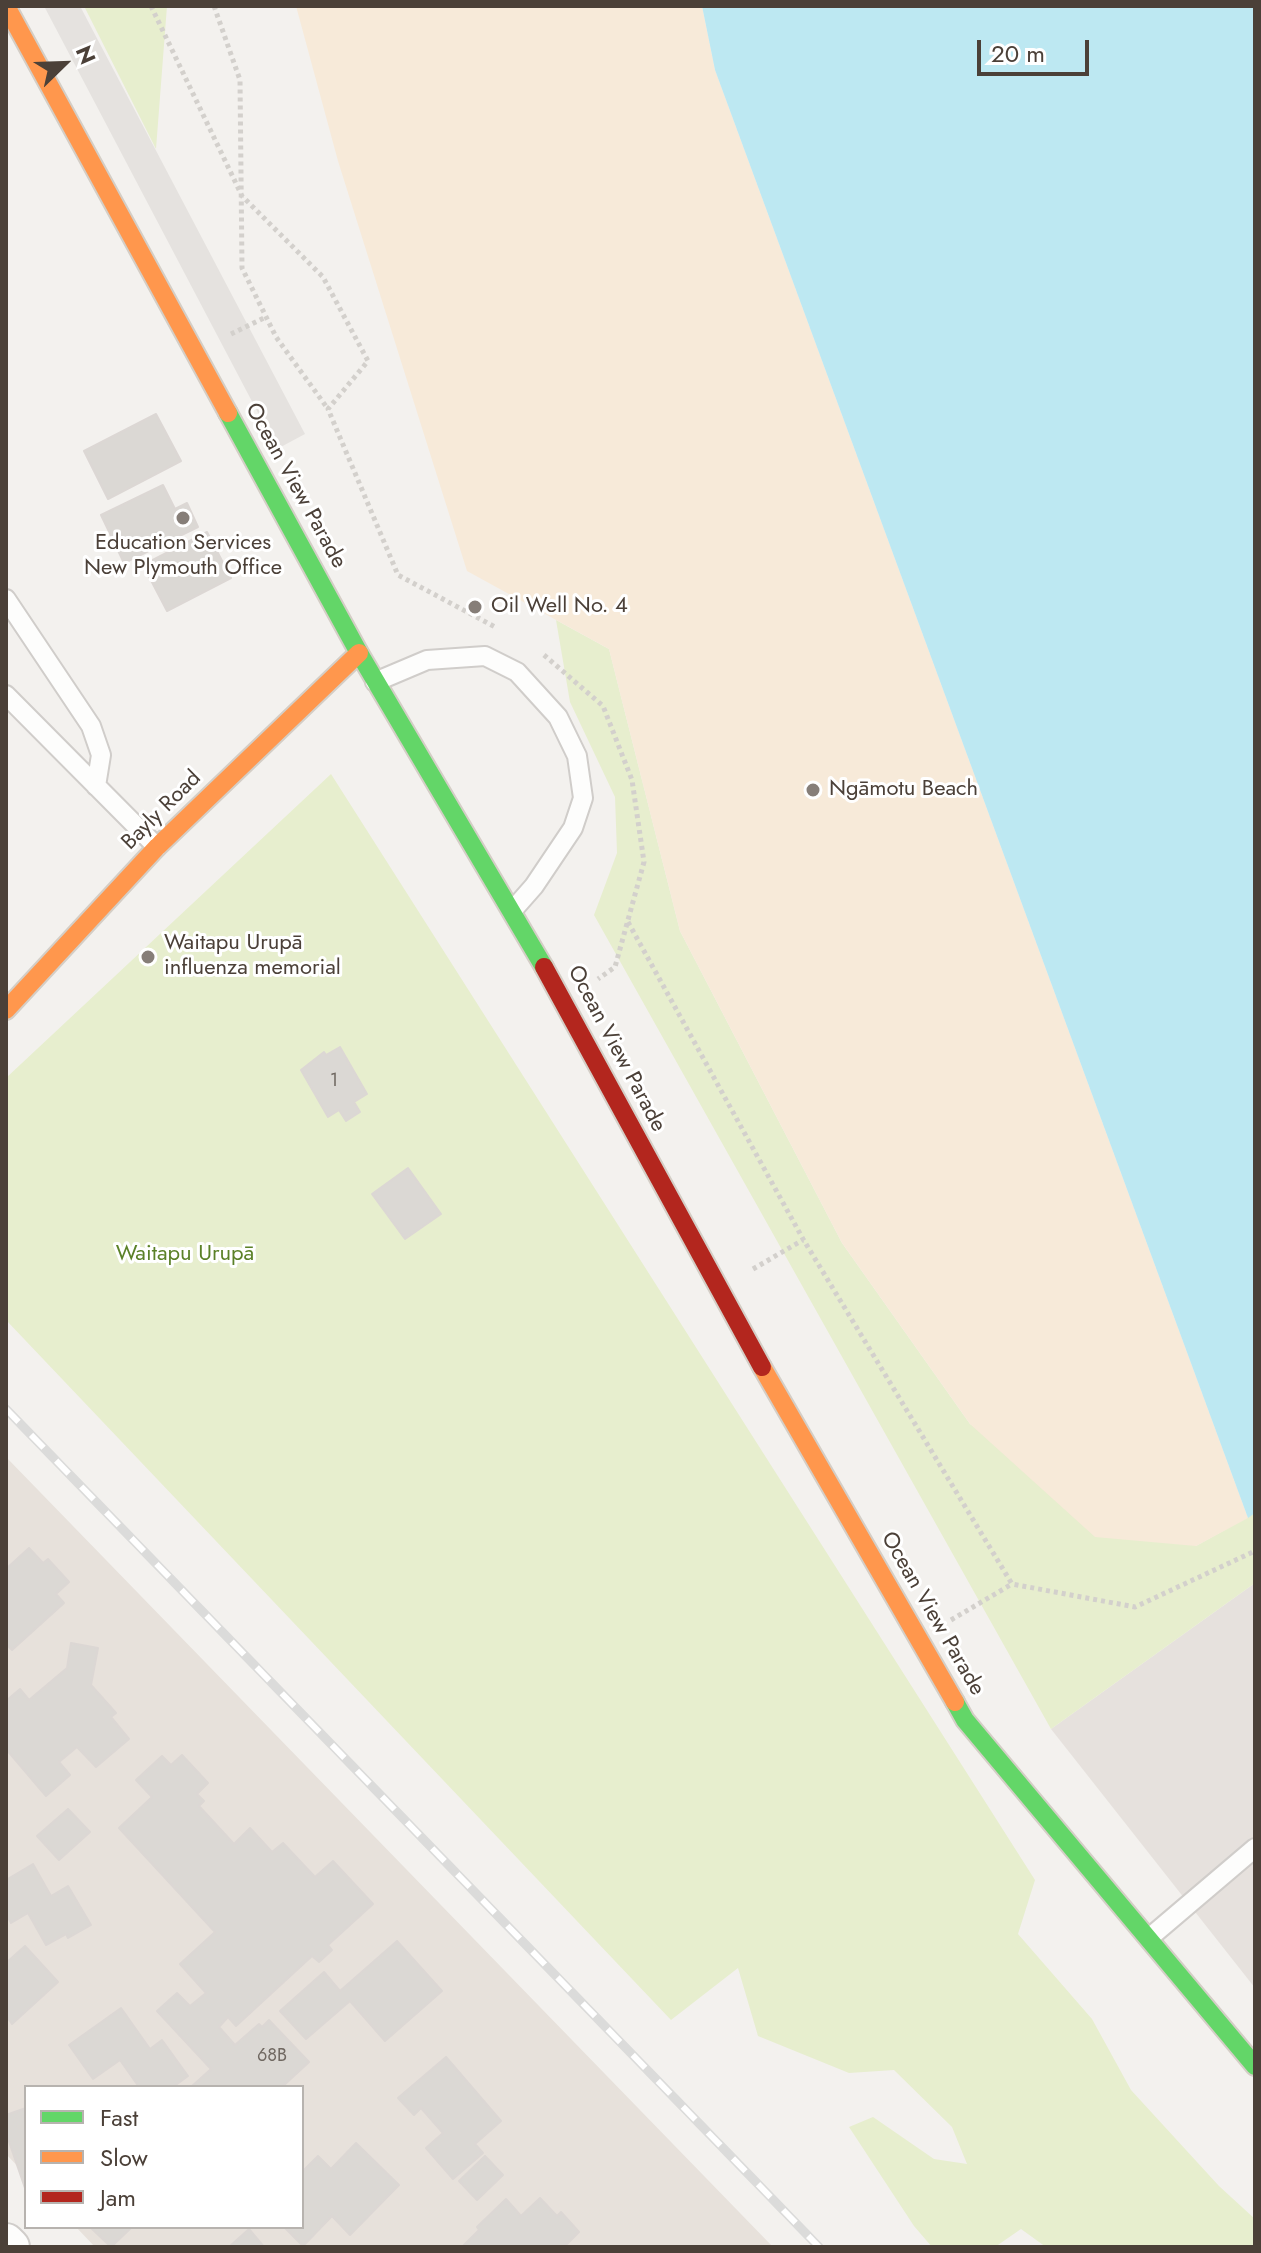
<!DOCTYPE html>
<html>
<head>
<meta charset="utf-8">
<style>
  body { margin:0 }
  #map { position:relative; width:1261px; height:2253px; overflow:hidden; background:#f3f1ee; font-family:Jost,sans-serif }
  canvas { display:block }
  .frame { position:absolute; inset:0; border:8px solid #4b4038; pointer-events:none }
  .legend { position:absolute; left:24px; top:2085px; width:280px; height:144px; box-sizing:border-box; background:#fff; border:2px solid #b7b3af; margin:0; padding:10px 14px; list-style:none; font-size:24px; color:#4b4038 }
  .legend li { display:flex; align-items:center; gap:16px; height:40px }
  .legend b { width:40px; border:2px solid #b7b3af }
  .north { position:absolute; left:24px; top:24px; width:80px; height:80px; -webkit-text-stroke:6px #fff; paint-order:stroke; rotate:67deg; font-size:22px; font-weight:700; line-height:32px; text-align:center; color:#4b4038 }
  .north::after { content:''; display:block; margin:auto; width:28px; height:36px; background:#4b4038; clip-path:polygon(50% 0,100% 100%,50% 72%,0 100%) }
  .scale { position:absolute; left:977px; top:40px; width:112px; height:36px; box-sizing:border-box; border:4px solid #4b4038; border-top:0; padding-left:10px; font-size:24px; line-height:28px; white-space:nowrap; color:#4b4038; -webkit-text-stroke:6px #fff; paint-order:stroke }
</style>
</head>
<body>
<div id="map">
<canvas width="1261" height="2253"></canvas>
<div class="frame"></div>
<ul class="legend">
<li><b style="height:10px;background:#63d668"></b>Fast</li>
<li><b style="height:10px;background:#ff974d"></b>Slow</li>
<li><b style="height:10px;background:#b3261e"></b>Jam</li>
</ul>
<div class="north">N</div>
<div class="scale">20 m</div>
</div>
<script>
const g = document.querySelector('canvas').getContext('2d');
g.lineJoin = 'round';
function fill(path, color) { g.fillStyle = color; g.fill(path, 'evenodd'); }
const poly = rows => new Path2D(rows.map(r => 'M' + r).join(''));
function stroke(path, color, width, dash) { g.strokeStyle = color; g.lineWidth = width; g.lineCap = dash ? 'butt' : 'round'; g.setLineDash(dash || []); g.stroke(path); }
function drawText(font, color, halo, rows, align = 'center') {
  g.font = font + ' Jost,sans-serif'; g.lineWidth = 6; g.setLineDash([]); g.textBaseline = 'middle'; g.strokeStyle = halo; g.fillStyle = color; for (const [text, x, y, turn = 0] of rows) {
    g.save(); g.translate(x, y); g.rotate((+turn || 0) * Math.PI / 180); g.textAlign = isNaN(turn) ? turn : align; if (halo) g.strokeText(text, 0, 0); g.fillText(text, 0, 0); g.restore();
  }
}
fill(poly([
  [6,1457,773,2247,95,2247,76,2227,302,2227,302,2087,26,2087,26,2175,6,2154]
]), '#e7e1db');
fill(poly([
  [1255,1583,1255,1988,1051,1729]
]), '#e6e1dd');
fill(poly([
  [84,6,167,6,156,149],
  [556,620,609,649,680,931,842,1243,970,1424,1196,1546,1255,1513,1255,1583,1051,1729,594,915,617,853,615,797,570,702],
  [331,774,1035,1880,1018,1934,1092,2019,1131,2090,1219,2186,1255,2219,1255,2247,1046,2247,1021,2229,995,2247,932,2247,914,2226,849,2127,873,2117,934,2159,967,2164,952,2127,894,2070,849,2073,758,2036,738,1968,671,2020,6,1320,6,1078]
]), '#e7eece');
fill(poly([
  [296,6,702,6,715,70,1248,1518,1196,1546,1095,1537,970,1424,842,1243,680,931,609,649,467,571,338,161]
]), '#f7ead9');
fill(poly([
  [44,6,80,6,305,434,277,449]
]), '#e5e2df');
fill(poly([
  [702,6,1255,6,1255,1513,1248,1518,715,70]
]), '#bde8f2');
const building = poly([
  [156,414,181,461,108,499,84,451,156,414],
  [163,485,175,509,187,503,198,527,124,563,101,515,163,485],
  [207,532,231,578,167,611,143,565,207,532],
  [340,1047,367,1094,354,1102,360,1112,346,1121,339,1110,328,1117,301,1070,324,1052,326,1055,340,1047],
  [408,1168,441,1214,405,1239,372,1194,408,1168],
  [29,1548,43,1563,48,1559,69,1582,56,1594,64,1603,12,1650,6,1644,6,1569,29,1548],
  [71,1643,98,1648,91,1685,116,1713,111,1717,129,1739,96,1767,77,1747,59,1762,70,1775,46,1796,6,1749,6,1701,20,1689,29,1700,67,1668,71,1643],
  [182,1755,208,1783,197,1794,204,1801,199,1806,234,1844,250,1828,272,1852,283,1843,315,1877,333,1861,373,1904,328,1945,332,1950,319,1962,312,1956,236,2026,228,2017,219,2027,235,2045,259,2024,262,2027,269,2020,309,2062,282,2087,191,2087,211,2069,157,2011,177,1993,190,2006,206,1993,180,1964,215,1932,119,1828,152,1797,136,1780,162,1756,171,1765,182,1755],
  [68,1809,90,1832,59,1860,37,1836,68,1809],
  [33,1864,51,1896,68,1886,91,1925,68,1938,66,1934,46,1945,28,1913,11,1923,6,1914,6,1880,33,1864],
  [397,1941,442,1991,385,2041,350,2001,306,2039,280,2011,324,1972,340,1991,397,1941],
  [25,1946,58,1982,12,2024,6,2016,6,1963,25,1946],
  [121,2008,150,2049,162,2040,188,2076,173,2087,139,2087,120,2060,93,2079,69,2045,121,2008],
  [446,2057,501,2121,475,2144,483,2153,453,2179,426,2148,443,2133,421,2108,414,2115,398,2098,446,2057],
  [26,2108,26,2191,6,2133,6,2115,26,2108],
  [356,2143,399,2185,350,2235,332,2216,303,2246,284,2227,302,2227,302,2172,318,2156,331,2169,356,2143],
  [485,2156,503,2175,477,2200,459,2181,485,2156],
  [540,2198,557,2216,561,2212,579,2232,564,2247,462,2247,479,2230,477,2227,506,2199,521,2216,540,2198],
  [90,2227,132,2227,111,2247,90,2227],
  [249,2229,264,2247,229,2247,249,2229]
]);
fill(building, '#dbd8d4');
stroke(building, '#dcd7d4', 2);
const lane = poly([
  [6,599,91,726,101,755,96,786],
  [375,682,427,660,485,656,517,672,558,717,577,756,583,798,573,828,534,886,512,911],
  [6,695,157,847],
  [1149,1938,1255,1848]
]);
const street = poly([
  [6,2242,11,2247]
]);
const fast = poly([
  [228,413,359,653,544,967],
  [955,1702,965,1720,1255,2066]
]);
const slow = poly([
  [6,6,228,413],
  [6,1010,157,847,359,653],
  [762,1367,955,1702]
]);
const jam = poly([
  [544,967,762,1367]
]);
stroke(lane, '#d0cdca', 22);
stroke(street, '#d0cdca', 40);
stroke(fast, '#d4cec6', 22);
stroke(slow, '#d4cec6', 22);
stroke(jam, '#d4cec6', 22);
stroke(poly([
  [151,6,242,196,323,277,368,361,328,409,398,575,497,628],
  [214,6,240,80,242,268,276,337,328,409],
  [231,334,266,317],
  [544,655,603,706,632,780,644,862,615,967,598,979],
  [628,922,803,1239,1012,1584,1135,1607,1255,1551],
  [753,1269,803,1240],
  [951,1620,1012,1584]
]), '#d3d0cc', 5, [4, 4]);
stroke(lane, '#fdfdfc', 18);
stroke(street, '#fdfdfc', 36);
stroke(fast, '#63d668', 18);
stroke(slow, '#ff974d', 18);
stroke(jam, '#b3261e', 18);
const rail = poly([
  [6,1409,819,2247]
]);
stroke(rail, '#dbdbda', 9);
stroke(rail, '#fff', 6, [18]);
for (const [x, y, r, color] of [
  [183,518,8,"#867e78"],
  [475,607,8,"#867e78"],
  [813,790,8,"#867e78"],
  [148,957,8,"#867e78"]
]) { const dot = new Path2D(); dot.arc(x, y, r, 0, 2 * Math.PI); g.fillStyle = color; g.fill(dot); stroke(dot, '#fff', 3); }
drawText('18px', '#706861', null, [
  ["1",334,1082],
  ["68B",272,2057]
]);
drawText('22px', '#4b4038', '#fff', [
  ["Ocean View Parade",295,486,61],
  ["Bayly Road",162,811,-45],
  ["Ocean View Parade",616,1049,62],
  ["Ocean View Parade",932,1614,60]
]);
drawText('22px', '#4b4038', '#fff', [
  ["Education Services",183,544,"center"],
  ["New Plymouth Office",183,569,"center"],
  ["Oil Well No. 4",491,607],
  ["Ngāmotu Beach",829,790],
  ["Waitapu Urupā",164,944],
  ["influenza memorial",164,969]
], 'left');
drawText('22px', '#5b8128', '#fff', [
  ["Waitapu Urupā",185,1255]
]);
</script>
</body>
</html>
